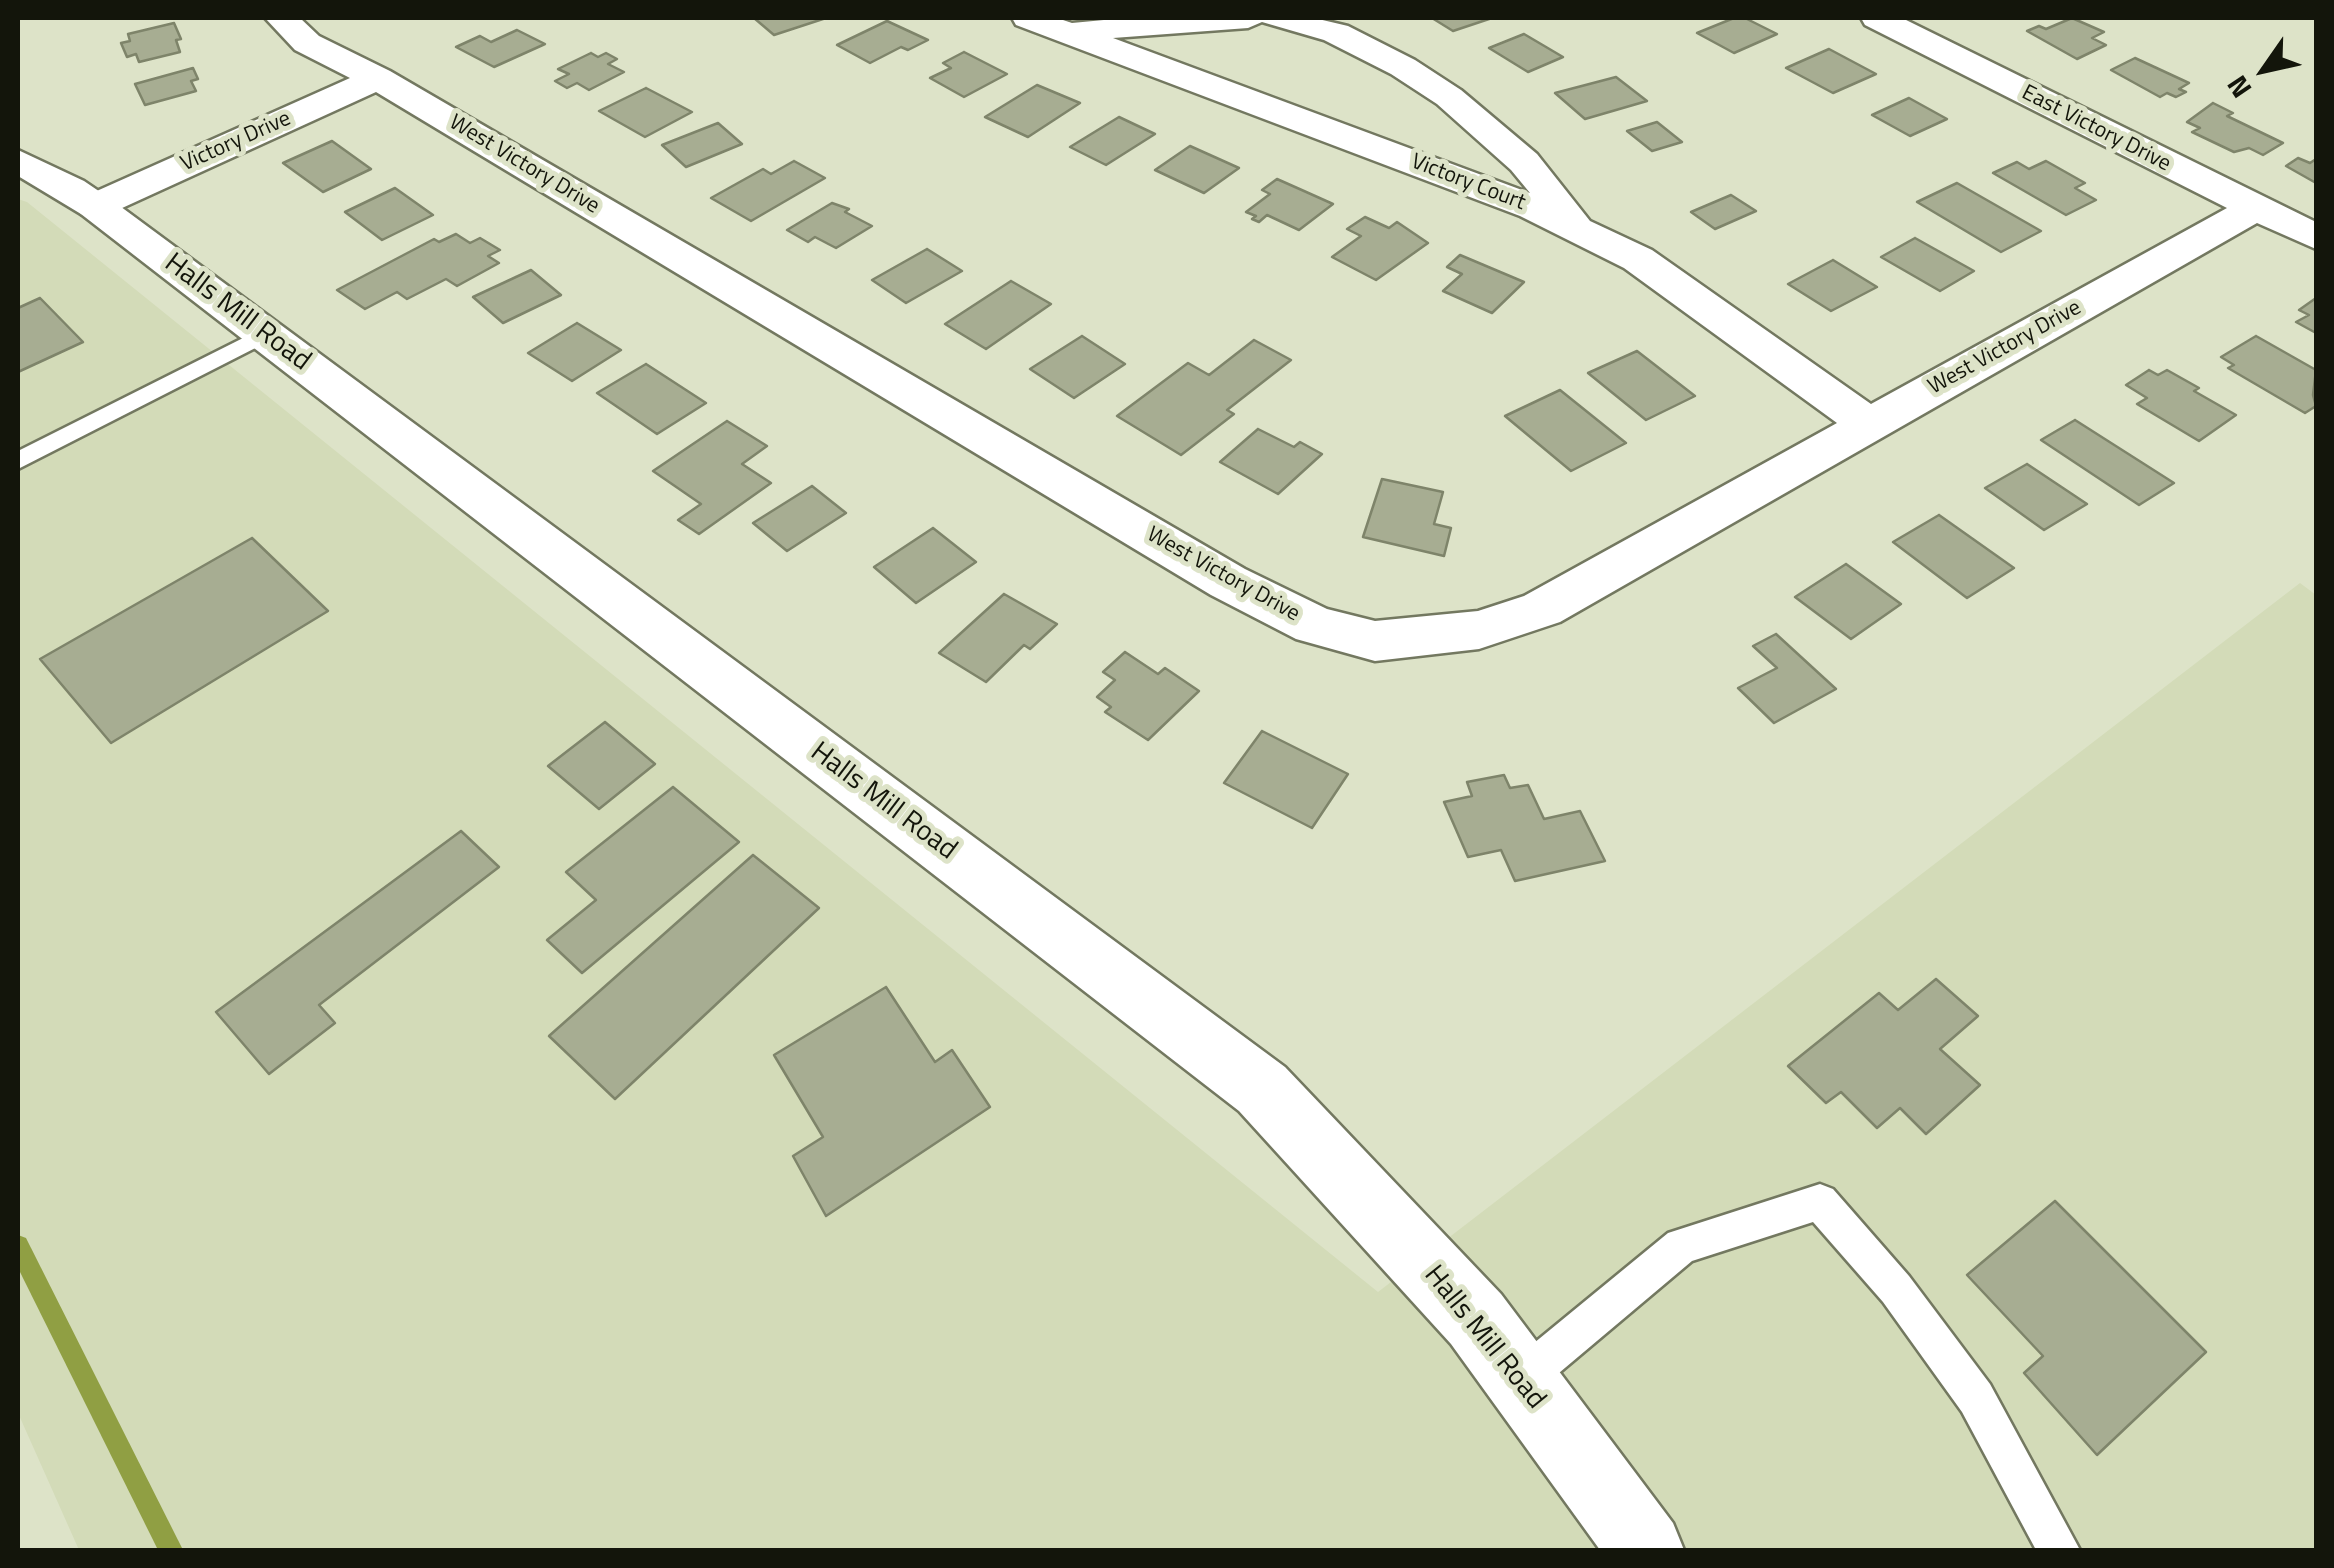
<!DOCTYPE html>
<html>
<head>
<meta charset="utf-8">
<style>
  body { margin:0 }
  #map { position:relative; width:2334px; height:1568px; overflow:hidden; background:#dde3c8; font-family:"Titillium Web",sans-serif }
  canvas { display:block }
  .frame { position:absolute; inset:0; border:20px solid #13150b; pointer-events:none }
  .north { position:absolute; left:2214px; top:20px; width:100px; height:100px; -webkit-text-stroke:8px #dde3c8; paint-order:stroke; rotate:236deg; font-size:28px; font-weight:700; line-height:40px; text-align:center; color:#13150b }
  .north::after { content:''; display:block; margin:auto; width:35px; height:45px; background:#13150b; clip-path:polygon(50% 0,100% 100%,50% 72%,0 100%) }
</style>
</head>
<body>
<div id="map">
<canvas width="2334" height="1568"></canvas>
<div class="frame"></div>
<div class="north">N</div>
</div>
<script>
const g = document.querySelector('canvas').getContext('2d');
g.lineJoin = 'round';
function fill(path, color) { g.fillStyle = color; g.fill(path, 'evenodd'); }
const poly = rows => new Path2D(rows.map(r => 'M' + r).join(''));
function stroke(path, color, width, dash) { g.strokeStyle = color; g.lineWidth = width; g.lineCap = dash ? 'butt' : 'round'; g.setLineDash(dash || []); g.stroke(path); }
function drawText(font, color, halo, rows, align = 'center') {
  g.font = font + ' "Titillium Web",sans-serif'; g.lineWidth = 10; g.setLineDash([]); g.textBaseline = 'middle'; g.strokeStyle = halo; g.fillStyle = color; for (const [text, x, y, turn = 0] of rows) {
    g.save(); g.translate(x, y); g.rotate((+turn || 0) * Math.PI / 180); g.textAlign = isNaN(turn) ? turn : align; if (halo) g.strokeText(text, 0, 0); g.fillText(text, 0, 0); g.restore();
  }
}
fill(poly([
  [18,199,27,202,1378,1292,2300,583,2316,595,2316,1550,79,1550,18,1413]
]), '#d3dbb8');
fill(poly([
  [18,1235,26,1238,183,1550,158,1550,18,1268,18,1235]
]), '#909f43');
const building = poly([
  [754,18,826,18,774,35,754,18],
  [1432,18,1492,18,1453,31,1432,18],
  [1734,18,1745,18,1777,34,1734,53,1697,33,1734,18],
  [2072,18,2104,32,2092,38,2106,45,2077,59,2027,31,2039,26,2046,29,2072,18],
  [887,21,928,40,908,50,901,47,870,63,837,45,887,21],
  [174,23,181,39,176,40,180,52,139,62,136,54,127,57,121,43,130,41,128,34,174,23],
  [517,30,545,44,494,67,456,47,480,36,491,42,517,30],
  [1524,34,1563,57,1528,72,1489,48,1524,34],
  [1829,49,1876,74,1833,93,1786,68,1829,49],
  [964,52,1007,74,964,97,930,78,951,68,943,63,964,52],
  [591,53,598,57,606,53,617,59,608,64,624,72,589,90,577,83,567,88,555,81,569,74,558,69,591,53],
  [2135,58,2189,83,2179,89,2186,92,2176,97,2167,93,2160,97,2111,70,2135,58],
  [193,68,198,79,191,81,196,91,145,105,135,84,193,68],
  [1616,77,1647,101,1585,119,1555,93,1616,77],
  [1037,85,1080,103,1028,137,985,117,1037,85],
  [646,88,692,112,645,137,599,111,646,88],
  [1909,98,1947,119,1910,136,1872,115,1909,98],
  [2213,103,2233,113,2227,116,2283,143,2263,155,2249,148,2234,152,2192,132,2200,128,2187,122,2213,103],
  [1119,117,1155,134,1106,165,1070,147,1119,117],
  [1657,122,1682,142,1652,151,1627,131,1657,122],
  [718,123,742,144,686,167,662,145,718,123],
  [332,141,371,169,323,192,283,163,332,141],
  [1190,146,1239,168,1204,193,1155,170,1190,146],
  [2298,158,2310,163,2316,159,2316,183,2286,166,2298,158],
  [794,161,825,178,751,221,711,198,763,169,771,174,794,161],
  [2046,161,2085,183,2075,188,2096,200,2066,215,1993,173,2017,162,2029,169,2046,161],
  [1277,179,1304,191,1333,204,1299,230,1267,215,1259,222,1252,219,1256,216,1246,212,1270,194,1262,190,1277,179],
  [1957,183,2041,231,2001,252,1917,202,1957,183],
  [395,188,433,215,382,240,345,212,395,188],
  [1731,195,1756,211,1715,229,1691,212,1731,195],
  [832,203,849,209,845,212,872,226,836,248,815,237,808,242,787,230,832,203],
  [1365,217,1389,228,1397,222,1428,243,1376,280,1332,257,1361,236,1347,229,1365,217],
  [456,234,470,243,480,238,500,250,488,256,499,263,457,286,446,279,407,299,397,292,365,309,337,290,434,239,439,242,456,234],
  [1915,238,1974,271,1940,291,1881,257,1915,238],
  [927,249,962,271,906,303,872,280,927,249],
  [1460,255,1524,282,1492,313,1443,291,1462,274,1447,267,1460,255],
  [1833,260,1877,287,1831,311,1788,284,1833,260],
  [531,270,561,295,503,323,473,297,531,270],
  [1011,281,1051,304,986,349,945,324,1011,281],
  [40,298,83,342,18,372,18,308,40,298],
  [2316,298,2316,333,2296,322,2309,315,2299,310,2316,298],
  [577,323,621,350,572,381,528,353,577,323],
  [1082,336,1125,364,1074,398,1030,369,1082,336],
  [2256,336,2316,370,2313,395,2316,406,2305,413,2228,368,2234,365,2221,357,2256,336],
  [1254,340,1291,360,1227,410,1234,414,1181,455,1117,416,1188,363,1209,375,1254,340],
  [1637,351,1695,396,1646,420,1588,373,1637,351],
  [646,364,706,403,657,434,597,393,646,364],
  [2149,370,2158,375,2167,370,2199,388,2194,391,2236,415,2199,441,2137,404,2147,398,2126,385,2149,370],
  [1560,390,1626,443,1571,471,1505,416,1560,390],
  [2075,420,2174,483,2139,505,2041,440,2075,420],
  [727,421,767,446,742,464,771,483,699,534,678,520,701,504,653,471,727,421],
  [1258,429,1294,447,1300,442,1322,454,1278,494,1220,462,1258,429],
  [2027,464,2087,504,2044,530,1985,488,2027,464],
  [1382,479,1443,492,1434,524,1451,528,1444,556,1363,537,1382,479],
  [812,486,846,513,787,551,753,523,812,486],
  [1939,515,2014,568,1967,598,1893,542,1939,515],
  [933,528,976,562,916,603,874,567,933,528],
  [252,538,328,611,111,743,40,659,252,538],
  [1846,564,1901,604,1851,639,1795,597,1846,564],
  [1004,594,1057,624,1030,649,1024,645,986,682,939,653,1004,594],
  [1776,634,1836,689,1774,723,1738,688,1777,668,1753,646,1776,634],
  [1125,652,1158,674,1165,668,1199,691,1148,740,1105,712,1111,707,1097,697,1115,680,1103,672,1125,652],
  [605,722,655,764,599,809,548,766,605,722],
  [1262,731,1348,774,1312,828,1224,783,1262,731],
  [1504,775,1510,788,1528,785,1544,819,1580,811,1605,861,1515,881,1501,850,1468,857,1444,802,1472,796,1467,782,1504,775],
  [673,787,739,842,582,973,547,940,596,900,566,872,673,787],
  [461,831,499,867,319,1005,335,1023,269,1074,216,1012,461,831],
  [753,855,819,908,615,1099,549,1036,753,855],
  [1936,979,1978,1016,1940,1049,1980,1085,1926,1134,1900,1108,1877,1128,1841,1092,1826,1103,1788,1066,1879,993,1898,1010,1936,979],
  [886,987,935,1062,952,1050,990,1107,826,1216,793,1156,823,1137,774,1055,886,987],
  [2055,1201,2206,1352,2097,1455,2024,1373,2043,1356,1967,1275,2055,1201]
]);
fill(building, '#a7ad92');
stroke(building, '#7e846a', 2.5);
const lane = poly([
  [265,327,273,329,276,334,273,339,18,469,18,451,265,327],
  [1820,1184,1833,1189,1909,1276,1990,1384,2080,1550,2036,1550,1962,1412,1883,1302,1813,1222,1692,1261,1534,1394,1520,1400,1506,1394,1500,1380,1506,1366,1668,1233,1820,1184]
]);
const street = poly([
  [265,18,300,18,319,36,390,71,1245,569,1327,609,1375,621,1478,611,1524,596,1837,423,1624,268,1520,216,1016,25,1012,18,1057,18,1072,23,1125,18,1314,18,1348,26,1415,60,1461,90,1537,154,1590,221,1652,250,1871,404,2227,208,1865,25,1861,18,1902,18,2316,222,2316,249,2257,223,1560,622,1479,649,1375,661,1296,639,1211,595,376,92,109,214,95,218,81,214,76,206,81,198,350,78,295,50,265,18],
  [1262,22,1324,40,1391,74,1437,104,1511,170,1530,193,1113,38,1248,28,1262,22]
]);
const secondary = poly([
  [18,150,84,181,109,198,1285,1067,1501,1294,1673,1523,1684,1550,1600,1550,1451,1344,1239,1111,81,214,18,176,18,150]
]);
stroke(lane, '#737860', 5);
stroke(street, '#737860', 5);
stroke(secondary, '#737860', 5);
fill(lane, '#fff');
fill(street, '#fff');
fill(secondary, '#fff');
drawText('22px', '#13150b', '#dde3c8', [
  ["East Victory Drive",2096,129,27],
  ["Victory Drive",236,142,-24],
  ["West Victory Drive",524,165,31],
  ["Victory Court",1468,183,21],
  ["West Victory Drive",2005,348,-29],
  ["West Victory Drive",1223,575,29]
]);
drawText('28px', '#13150b', '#dde3c8', [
  ["Halls Mill Road",237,313,37],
  ["Halls Mill Road",883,802,37],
  ["Halls Mill Road",1484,1338,51]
]);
</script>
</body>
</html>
